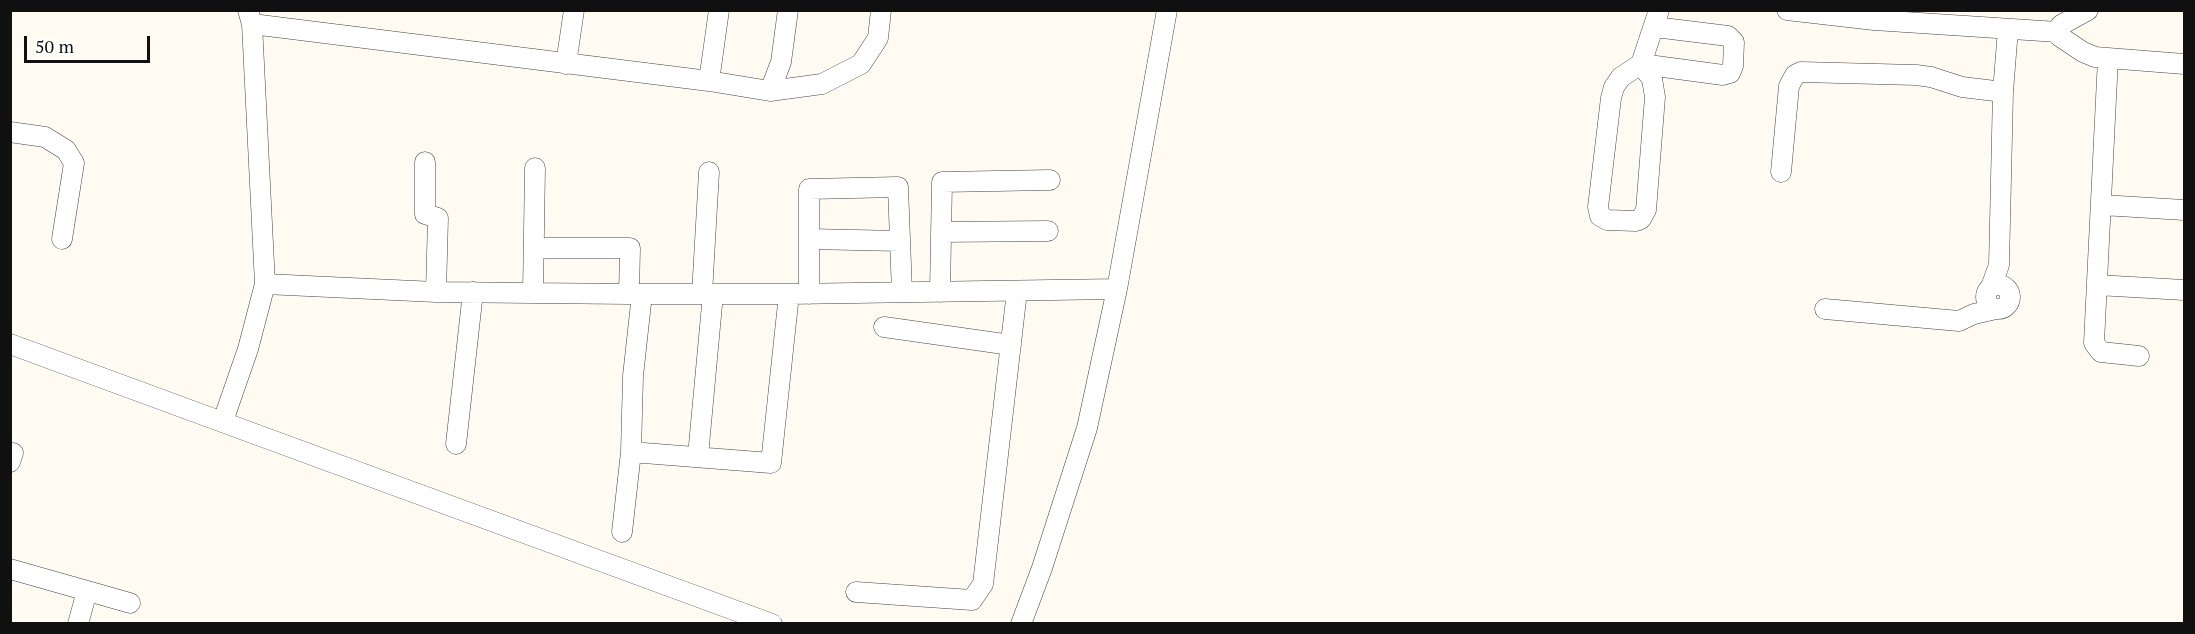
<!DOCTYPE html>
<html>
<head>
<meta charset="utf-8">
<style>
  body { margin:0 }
  #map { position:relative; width:2195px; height:634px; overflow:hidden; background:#fffbf2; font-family:"PT Serif",serif }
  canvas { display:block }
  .frame { position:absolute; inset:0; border:12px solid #101010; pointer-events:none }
  .scale { position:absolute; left:24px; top:36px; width:126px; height:27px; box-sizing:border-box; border:3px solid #101010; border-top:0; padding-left:8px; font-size:18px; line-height:21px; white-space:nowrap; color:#101010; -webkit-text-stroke:4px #fff; paint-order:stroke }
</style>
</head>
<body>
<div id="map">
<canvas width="2195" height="634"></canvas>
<div class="frame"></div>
<div class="scale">50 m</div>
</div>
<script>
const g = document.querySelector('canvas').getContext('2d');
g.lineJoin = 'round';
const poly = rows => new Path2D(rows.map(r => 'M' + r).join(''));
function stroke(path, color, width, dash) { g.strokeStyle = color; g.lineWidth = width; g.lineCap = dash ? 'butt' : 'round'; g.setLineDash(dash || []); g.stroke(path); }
const minor = poly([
  [248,10,252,24,709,81,770,91,822,84,861,64,878,38,881,10],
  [1787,10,1874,20,2058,32],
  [2088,10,2061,25,2058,32,2059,36,2083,52,2095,57,2184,64],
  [2108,58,2094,343,2101,352,2139,356],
  [566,64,574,10],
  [1641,64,1652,79,1655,97,1646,210,1641,219,1636,221,1607,220,1600,216,1598,207,1611,98,1614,87,1621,77,1641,64,1723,75,1730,73,1733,66,1734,42,1728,36,1655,27],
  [1641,64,1659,10],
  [709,81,719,10],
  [770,91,781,62,788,10],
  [10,132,45,137,66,150,74,163,62,239],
  [425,162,425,214,438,218,436,292],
  [1781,172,1789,86,1795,75,1801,72,1916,75,1931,77,1962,87,2003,92],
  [2102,205,2184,210],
  [941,232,1048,231],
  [809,239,900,241],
  [534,248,630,248,629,294],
  [265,284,436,292,629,294,789,294,1117,289],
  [2097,285,2184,290],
  '1986 297a12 12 0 1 1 24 0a12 12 0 1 1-24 0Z',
  [1991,287,1999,265,2003,92,2008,29],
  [940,292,942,182,1050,180],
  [533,293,535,168],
  [702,294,709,172],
  [809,294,809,189,898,187,902,292],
  [1825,309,1959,321,1974,314,1996,309],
  [884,327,1011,345],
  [10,344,772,624],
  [223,421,248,349,265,284,252,24],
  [456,444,473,292],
  [631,452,771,463,789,294],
  [698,456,713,294],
  [10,462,13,453],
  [622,532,631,452,633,376,642,294],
  [10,569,130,603],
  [856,592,972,600,983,584,1017,291],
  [78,624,87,591],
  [1021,624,1042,568,1087,428,1117,289,1167,10]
]);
stroke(minor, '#434343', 21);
stroke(minor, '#fff', 20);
</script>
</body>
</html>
